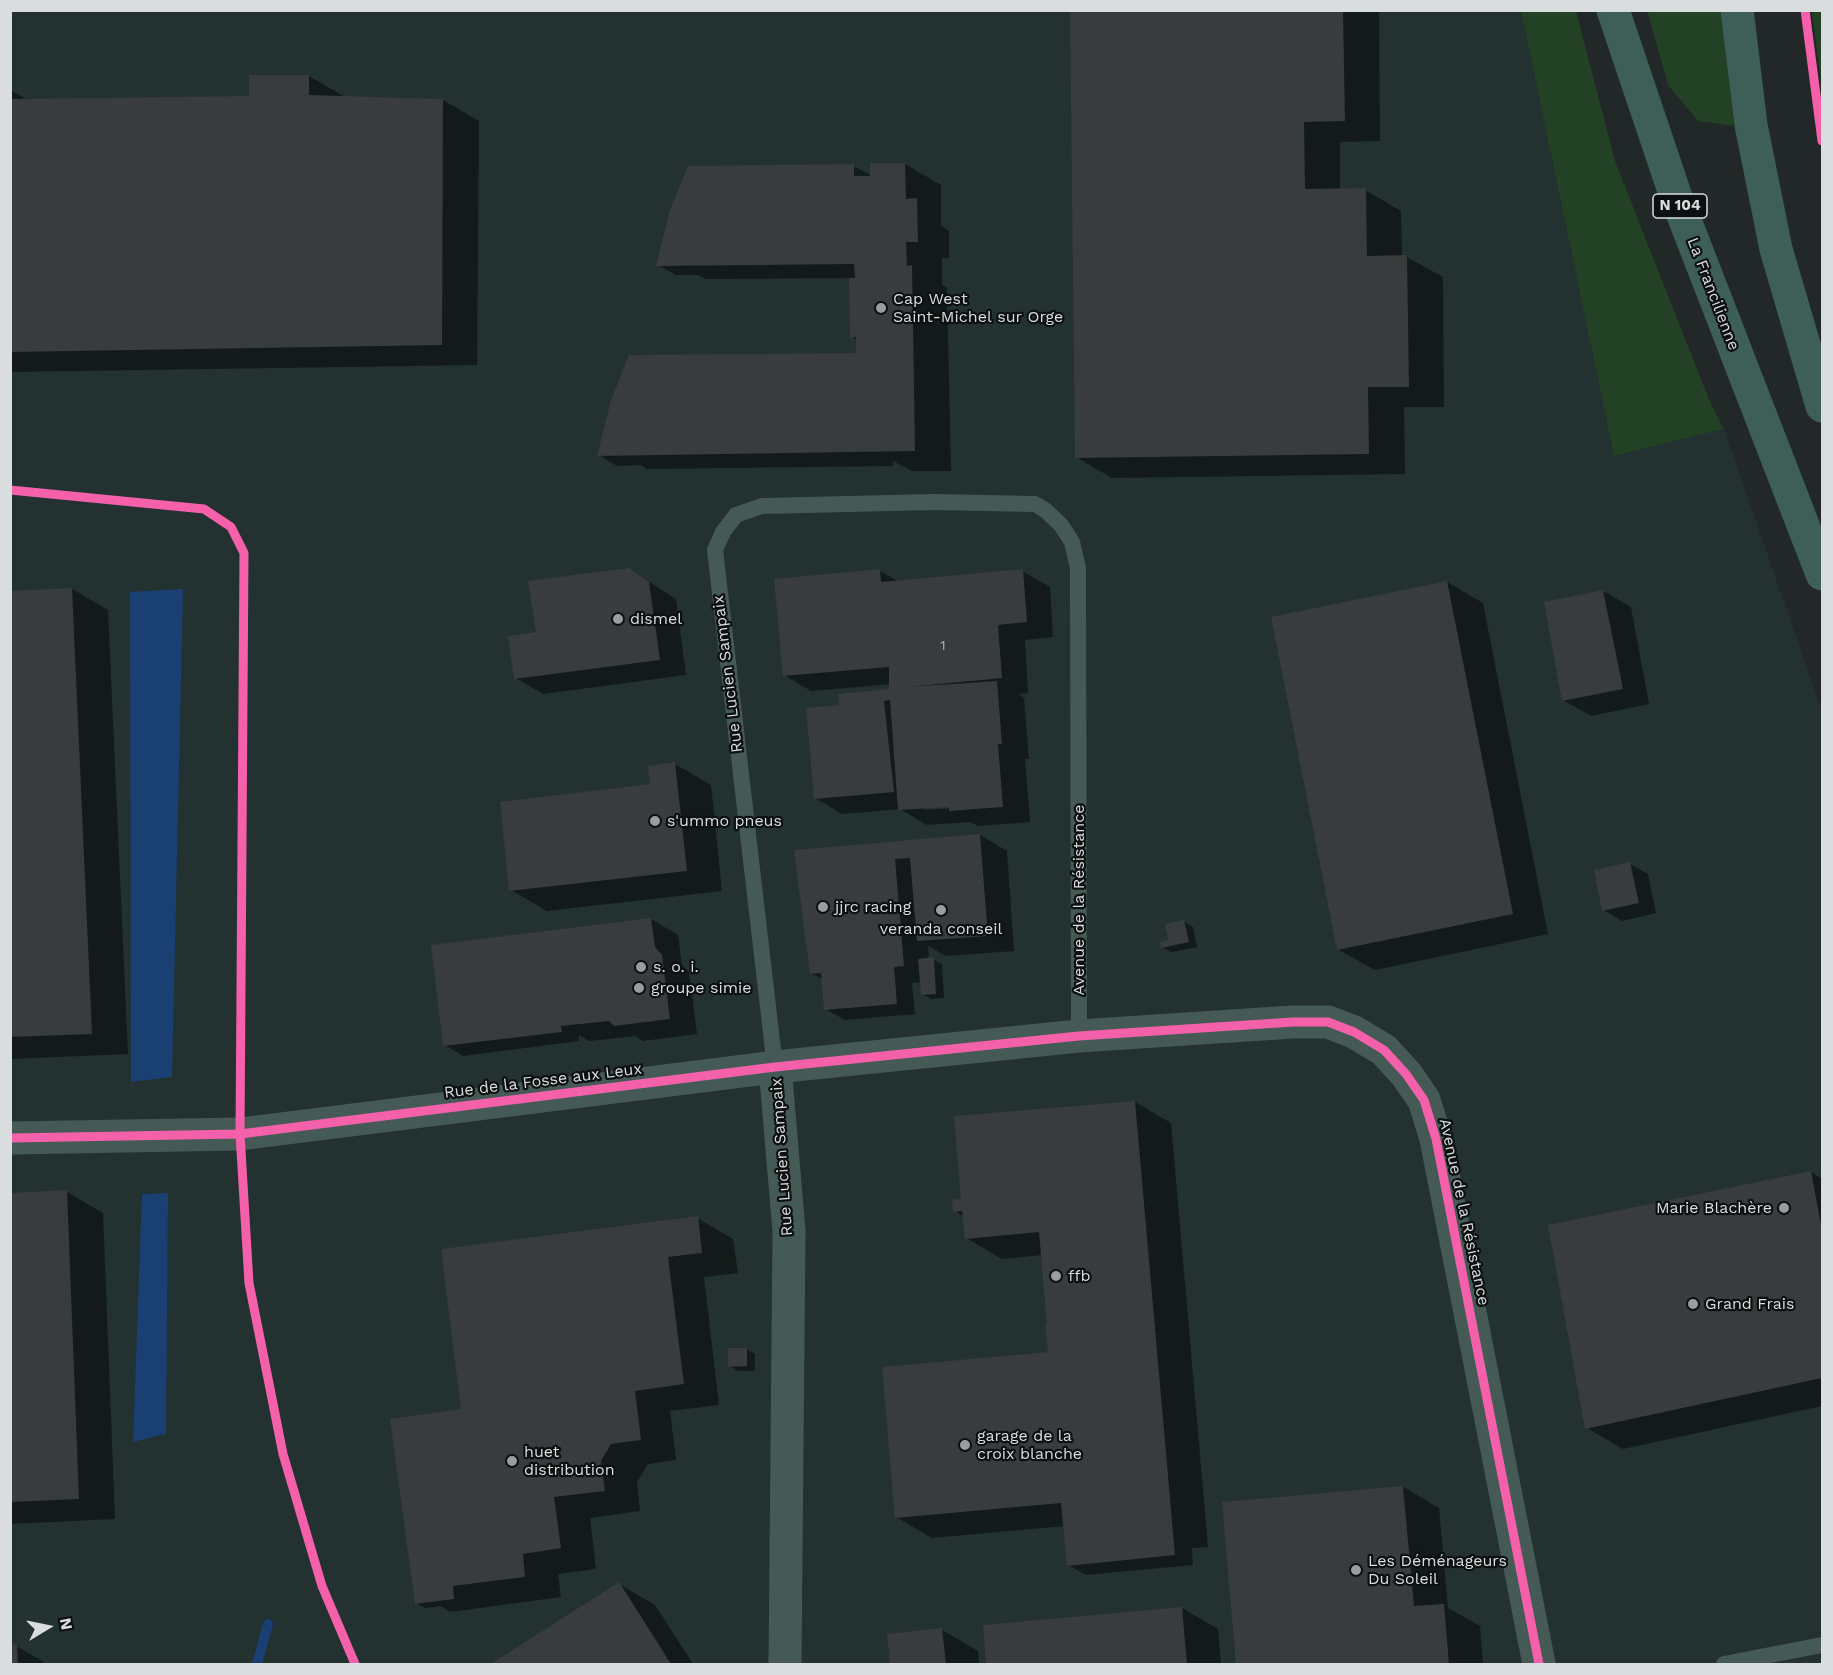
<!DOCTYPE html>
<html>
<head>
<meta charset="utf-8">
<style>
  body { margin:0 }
  #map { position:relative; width:1833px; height:1675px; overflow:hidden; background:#222727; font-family:"Work Sans",sans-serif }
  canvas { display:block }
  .frame { position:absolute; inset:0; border:12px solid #d9ddde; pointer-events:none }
  .north { position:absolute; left:18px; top:1597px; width:60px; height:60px; -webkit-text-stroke:4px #0d1010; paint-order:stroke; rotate:80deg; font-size:16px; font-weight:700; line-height:24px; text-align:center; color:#d9ddde }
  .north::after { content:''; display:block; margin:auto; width:21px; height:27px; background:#d9ddde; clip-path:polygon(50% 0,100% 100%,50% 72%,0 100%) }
</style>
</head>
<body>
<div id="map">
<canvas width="1833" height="1675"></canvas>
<div class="frame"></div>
<div class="north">N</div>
</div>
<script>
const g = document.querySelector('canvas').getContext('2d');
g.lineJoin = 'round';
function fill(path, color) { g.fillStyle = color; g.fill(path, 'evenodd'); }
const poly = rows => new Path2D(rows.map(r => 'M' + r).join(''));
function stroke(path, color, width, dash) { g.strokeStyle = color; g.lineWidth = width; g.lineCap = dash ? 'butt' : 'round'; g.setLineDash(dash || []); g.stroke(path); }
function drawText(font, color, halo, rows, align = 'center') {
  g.font = font + ' "Work Sans",sans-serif'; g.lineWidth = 4.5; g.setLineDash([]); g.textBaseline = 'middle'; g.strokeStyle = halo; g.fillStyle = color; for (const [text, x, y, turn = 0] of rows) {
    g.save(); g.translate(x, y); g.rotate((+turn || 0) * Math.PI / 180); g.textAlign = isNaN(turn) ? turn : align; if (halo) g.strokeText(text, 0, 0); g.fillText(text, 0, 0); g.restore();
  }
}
fill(poly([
  [11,11,1521,11,1614,455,1724,429,1822,711,1822,1664,11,1664]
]), '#233131');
fill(poly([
  [1521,11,1576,11,1615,161,1710,402,1724,429,1614,456],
  [1647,11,1721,11,1734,126,1698,121,1668,85],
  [1812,11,1822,11,1822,89]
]), '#224125');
fill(poly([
  [183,589,172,1077,131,1082,130,592],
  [168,1193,166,1434,133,1442,142,1194]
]), '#1a3f72');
fill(poly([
  [1071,10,1376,10,1379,12,1380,141,1340,142,1340,190,1365,190,1401,211,1402,257,1407,257,1443,277,1444,407,1404,407,1405,474,1112,478,1076,457],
  [309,76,345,97,443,100,479,121,477,365,10,372,10,90,28,100,250,97],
  [905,164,941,185,941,226,949,231,949,258,942,258,942,285,947,288,951,471,912,471,893,461,893,466,647,469,641,465,617,466,599,455,857,354,857,340,852,337,850,278,705,279,698,275,676,275,658,265,853,166,872,176],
  [629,569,676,599,686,675,543,694,516,678,537,633],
  [880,571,899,582,1022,571,1050,587,1053,637,1025,640,1028,693,1018,694,1024,698,1029,759,1025,759,1030,822,978,826,970,822,927,825,900,809,842,814,815,798,840,706,891,691,891,684,811,691,784,675],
  [956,805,956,808,924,810,924,807],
  [1447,582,1483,603,1548,934,1375,970,1339,950],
  [72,589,108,610,128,1054,10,1059,10,592],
  [1603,591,1631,607,1649,704,1591,716,1563,700],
  [675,764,711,785,722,891,547,911,511,890,652,785],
  [980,835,1007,851,1014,951,946,956,928,946,929,959,933,959,942,964,944,998,931,999,922,994,921,982,912,983,915,1014,845,1020,827,1010,824,980,811,973,796,851],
  [1630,864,1648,874,1656,913,1622,921,1604,910],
  [651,919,678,935,682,965,689,972,697,1034,643,1041,635,1036,589,1041,579,1035,579,1041,463,1056,445,1045],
  [1184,922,1193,927,1197,947,1171,952,1162,947],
  [1135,1102,1171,1123,1208,1547,1192,1548,1193,1565,1086,1575,1068,1565,1065,1526,932,1538,896,1517,1050,1354,1049,1326,1042,1255,1002,1259,966,1238,963,1216,955,1211,961,1201],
  [1811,1172,1822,1179,1822,1406,1623,1449,1587,1428],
  [67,1192,103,1213,115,1519,10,1524,10,1194],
  [697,1218,733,1239,738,1273,704,1277,719,1405,670,1411,676,1460,648,1464,637,1482,640,1511,590,1518,596,1569,558,1574,561,1597,450,1612,441,1606,425,1608,416,1603,463,1410],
  [747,1349,755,1354,755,1371,738,1371,730,1366],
  [1403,1487,1439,1508,1448,1608,1480,1626,1483,1664,1237,1664,1224,1503],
  [619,1584,655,1605,693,1664,494,1664],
  [1182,1608,1218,1629,1221,1664,987,1664,984,1626],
  [942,1630,978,1651,979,1664,892,1664,889,1635],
  [10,1646,16,1646,44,1662,44,1664,10,1664]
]), '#0007');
stroke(poly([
  [257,1664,268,1624]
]), '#1a3f72', 10);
fill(poly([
  [1070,10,1343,10,1345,121,1304,122,1305,189,1366,188,1367,256,1407,255,1409,387,1368,387,1369,454,1075,458],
  [249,75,309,75,309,95,443,99,442,345,10,352,10,99,249,96],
  [870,163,905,163,906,199,917,198,918,242,906,242,907,266,912,265,915,451,597,456,611,400,629,355,856,353,856,337,850,338,849,278,855,278,854,264,656,266,670,210,688,166,854,164,854,176,870,176],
  [629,568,649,582,660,660,514,679,508,636,536,632,528,581],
  [880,569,881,582,1023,569,1027,622,998,625,1002,678,908,687,997,681,1002,744,998,744,1003,807,949,811,949,807,898,810,890,700,884,701,894,792,814,799,806,708,839,705,838,694,889,689,889,667,783,676,774,579],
  [1447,581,1513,914,1337,950,1271,617],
  [72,588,92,1034,10,1037,10,591],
  [1603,590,1623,689,1562,701,1544,602],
  [675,762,687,871,509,891,500,802,650,784,648,766],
  [980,834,988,936,917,941,910,858,895,859,904,966,894,967,897,1004,824,1010,821,973,810,974,794,850],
  [1630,862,1639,903,1602,911,1594,870],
  [651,918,655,947,662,955,670,1019,614,1026,609,1021,561,1026,562,1032,443,1046,431,945],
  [1184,920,1189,942,1161,948,1160,942,1168,940,1165,924],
  [934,957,936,994,921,995,918,959],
  [1135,1101,1175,1555,1067,1566,1061,1503,895,1518,882,1367,1048,1352,1045,1325,1047,1324,1039,1232,965,1239,962,1211,953,1212,952,1200,961,1199,954,1116],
  [1811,1171,1822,1230,1822,1378,1585,1429,1548,1225],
  [67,1190,79,1499,10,1502,10,1193],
  [698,1216,702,1253,668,1257,684,1384,635,1391,641,1440,611,1444,601,1461,605,1491,554,1497,561,1548,523,1554,525,1577,453,1586,454,1599,415,1604,390,1419,461,1409,441,1249],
  [728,1348,747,1348,747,1366,728,1367],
  [1403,1486,1414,1606,1444,1604,1449,1664,1236,1664,1222,1502],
  [619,1582,671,1664,491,1664],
  [1182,1607,1187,1664,986,1664,983,1625],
  [942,1628,946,1664,890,1664,887,1634],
  [17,1644,18,1664,10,1664,10,1645]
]), '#383c3c');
stroke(poly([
  [775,1067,715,550,723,532,736,515,762,506,934,502,1035,504,1045,510,1061,525,1072,542,1078,568,1079,1036],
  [1724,1664,1822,1645]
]), '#465a55', 16);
stroke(poly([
  [775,1067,789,1231,785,1664],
  [10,1138,240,1134,775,1067,1079,1036,1293,1022,1328,1022,1354,1032,1384,1050,1406,1074,1424,1100,1436,1139,1539,1664]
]), '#465a55', 33);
stroke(poly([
  [1613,10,1676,197,1822,574],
  [1737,10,1751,125,1776,249,1822,406]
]), '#3e5f57', 33);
stroke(poly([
  [1805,10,1822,141],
  [10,490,204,509,231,527,244,553,240,1134,249,1283,283,1454,322,1586,355,1664],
  [10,1138,240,1134,775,1067,1079,1036,1293,1022,1328,1022,1354,1032,1384,1050,1406,1074,1424,1100,1436,1139,1539,1664]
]), '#f560ab', 9);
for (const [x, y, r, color] of [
  [881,308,6,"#999d9e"],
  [618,619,6,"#999d9e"],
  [655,821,6,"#999d9e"],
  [823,907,6,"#999d9e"],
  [941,910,6,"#999d9e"],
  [641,967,6,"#999d9e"],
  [639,988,6,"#999d9e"],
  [1784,1208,6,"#999d9e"],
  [1056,1276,6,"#999d9e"],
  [1693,1304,6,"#999d9e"],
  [965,1445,6,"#999d9e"],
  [512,1461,6,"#999d9e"],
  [1356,1570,6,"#999d9e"]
]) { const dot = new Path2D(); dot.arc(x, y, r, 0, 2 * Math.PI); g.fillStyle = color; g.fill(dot); stroke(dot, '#0d1010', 2); }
drawText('14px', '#b1b5b6', null, [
  ["1",943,646]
]);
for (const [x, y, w] of [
  [1680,206,54]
]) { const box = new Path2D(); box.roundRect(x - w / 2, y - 12, w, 24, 4.5); g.fillStyle = '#0d1010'; g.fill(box); stroke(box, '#d9ddde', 1.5); }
drawText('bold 15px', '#d9ddde', null, [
  ["N 104",1680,206]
]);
drawText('16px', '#d9ddde', '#0d1010', [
  ["La Francilienne",1713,294,69],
  ["Rue Lucien Sampaix",728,674,-97],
  ["Avenue de la Résistance",1079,900,-90],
  ["Rue de la Fosse aux Leux",543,1081,-7],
  ["Rue Lucien Sampaix",782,1157,-94],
  ["Avenue de la Résistance",1464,1212,78]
]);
drawText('16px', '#d9ddde', '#0d1010', [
  ["Cap West",893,299],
  ["Saint-Michel sur Orge",893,317],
  ["dismel",630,619],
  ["s'ummo pneus",667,821],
  ["jjrc racing",835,907],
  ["veranda conseil",941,929,"center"],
  ["s. o. i.",653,967],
  ["groupe simie",651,988],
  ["Marie Blachère",1772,1208,"right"],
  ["ffb",1068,1276],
  ["Grand Frais",1705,1304],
  ["garage de la",977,1436],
  ["croix blanche",977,1454],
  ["huet",524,1452],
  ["distribution",524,1470],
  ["Les Déménageurs",1368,1561],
  ["Du Soleil",1368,1579]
], 'left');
</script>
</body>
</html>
